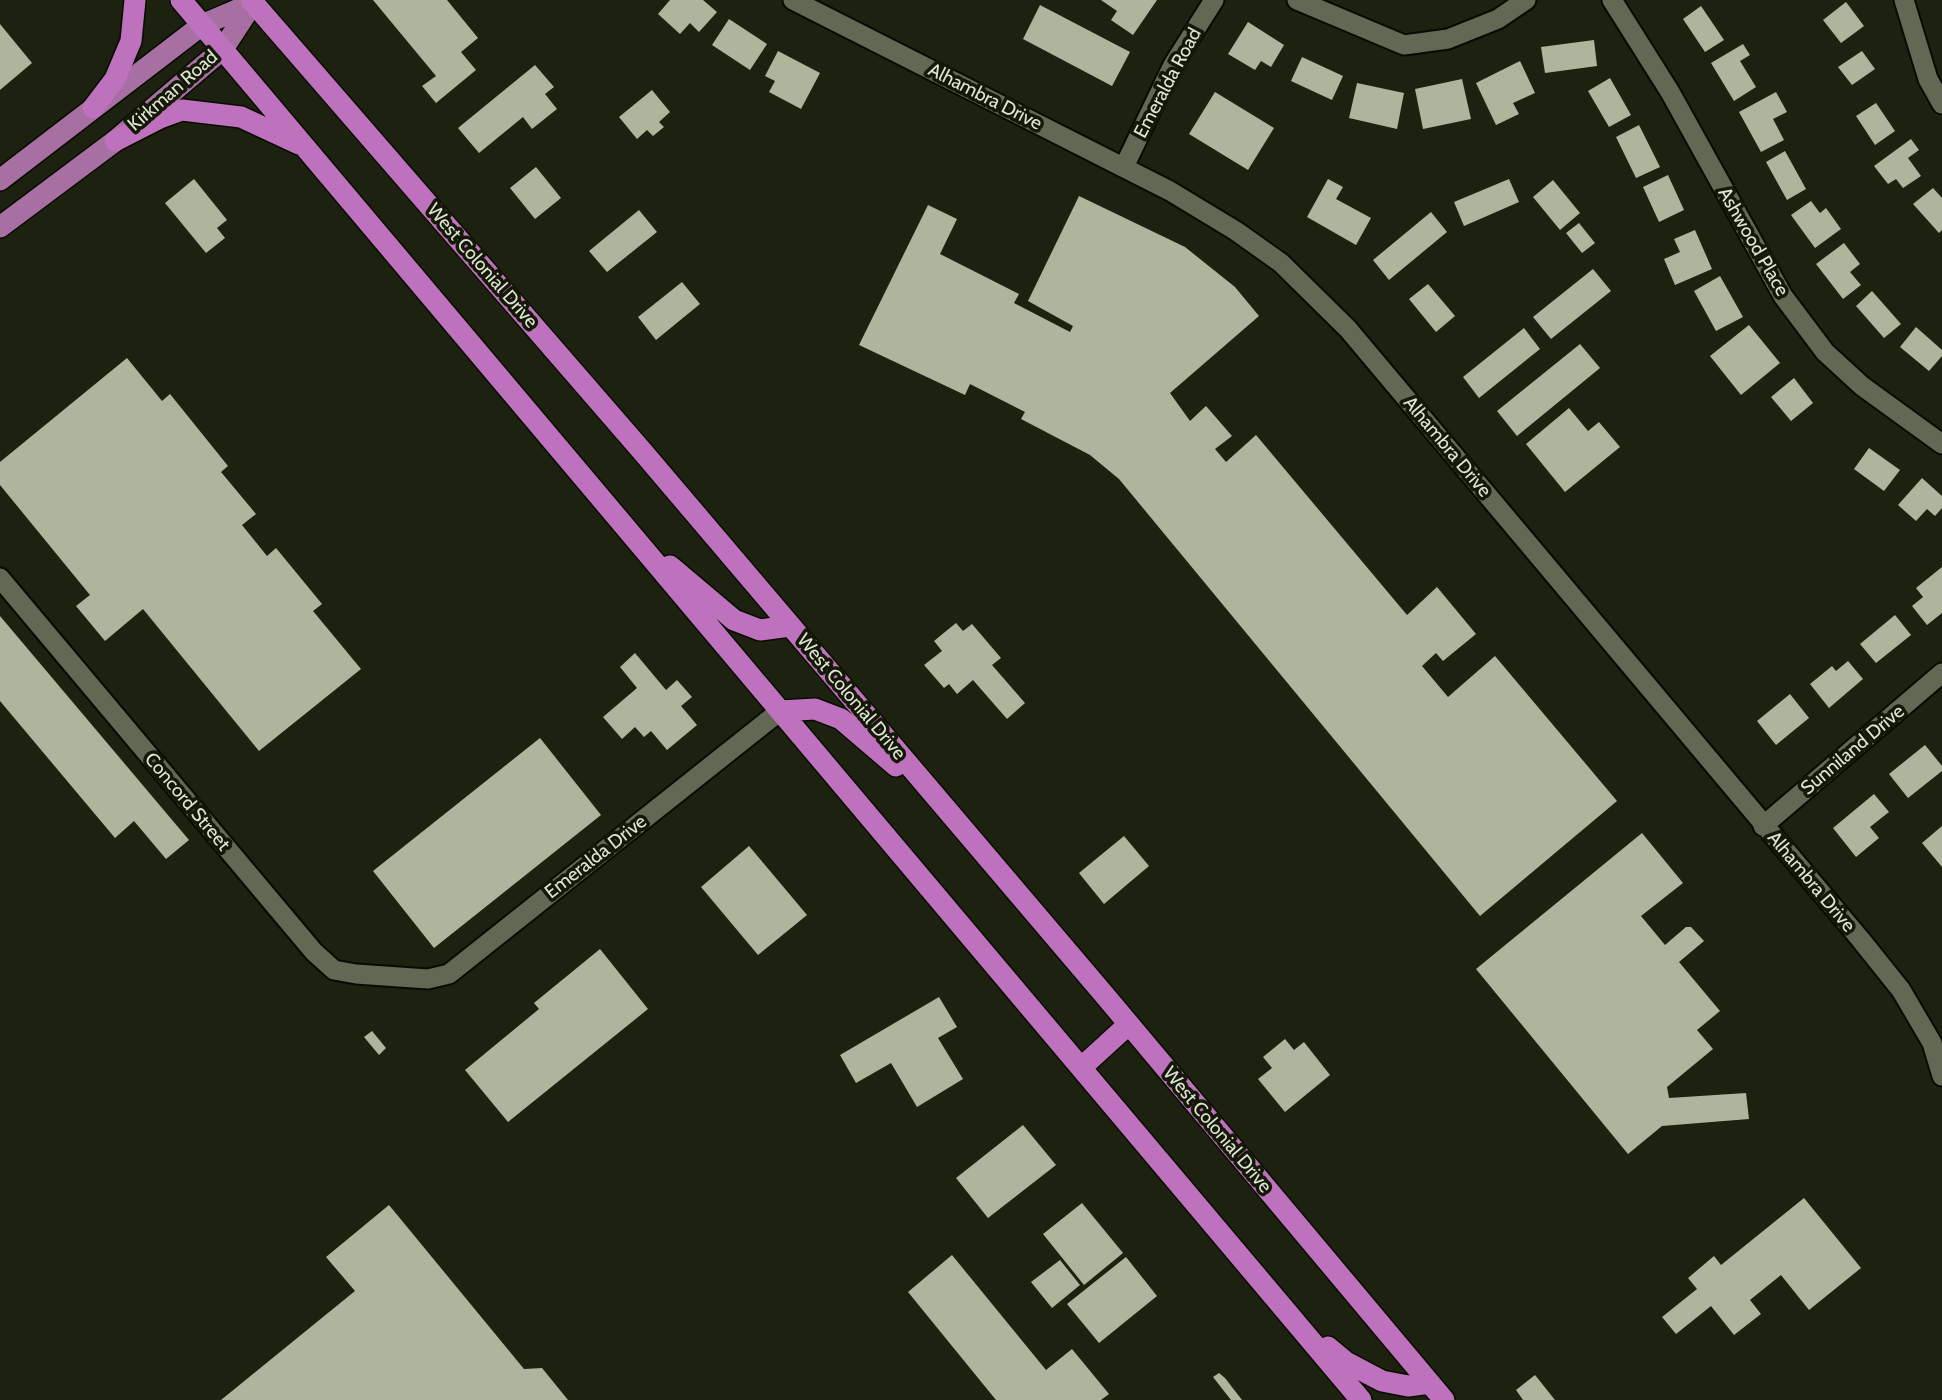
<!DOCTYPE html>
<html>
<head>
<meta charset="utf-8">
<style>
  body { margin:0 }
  canvas { display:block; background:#1d2210 }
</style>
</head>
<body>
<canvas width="1942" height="1400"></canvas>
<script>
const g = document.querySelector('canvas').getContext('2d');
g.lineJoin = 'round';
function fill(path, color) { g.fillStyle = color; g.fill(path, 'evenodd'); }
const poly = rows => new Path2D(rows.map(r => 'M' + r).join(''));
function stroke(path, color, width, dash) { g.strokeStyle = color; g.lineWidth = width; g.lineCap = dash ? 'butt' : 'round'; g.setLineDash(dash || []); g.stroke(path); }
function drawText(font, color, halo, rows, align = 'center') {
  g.font = font + ' Cabin,sans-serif'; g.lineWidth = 7; g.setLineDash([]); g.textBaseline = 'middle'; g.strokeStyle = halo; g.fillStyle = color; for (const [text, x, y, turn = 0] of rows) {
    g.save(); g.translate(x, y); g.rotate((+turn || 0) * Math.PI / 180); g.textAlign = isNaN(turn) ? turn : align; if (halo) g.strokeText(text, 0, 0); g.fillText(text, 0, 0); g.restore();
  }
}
fill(poly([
  [373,0,447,0,478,38,461,52,476,70,436,103,422,86,436,76],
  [670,0,703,0,717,12,699,32,690,23,680,34,658,14],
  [1101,0,1157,0,1133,35,1111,20,1117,11],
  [1846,2,1864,26,1841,43,1823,20],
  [1040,5,1130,52,1112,86,1023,39],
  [1701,6,1724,40,1705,52,1683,19],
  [729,19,767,44,750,70,712,45],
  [1248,22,1284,45,1271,67,1261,61,1255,70,1228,54],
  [0,24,32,63,0,90],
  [1594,40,1597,66,1545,73,1541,47],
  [1743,44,1750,55,1740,61,1756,87,1734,101,1711,63],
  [778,51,820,73,801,109,769,92,775,81,765,76],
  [1862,51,1875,69,1852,85,1838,67],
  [1302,57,1343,76,1332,100,1291,81],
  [1520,61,1535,93,1513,103,1519,114,1496,125,1476,83],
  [535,65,554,87,545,94,557,109,532,129,523,117,479,153,458,128],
  [1610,78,1631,115,1609,127,1588,91],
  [1462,79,1471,119,1423,129,1415,89],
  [1357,83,1404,93,1397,129,1349,118],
  [652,90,670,112,659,122,664,127,653,136,647,130,637,139,619,117],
  [1215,92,1274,128,1248,170,1189,134],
  [1776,92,1787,112,1773,119,1784,140,1761,152,1739,112],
  [1876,103,1895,131,1875,145,1856,116],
  [1639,125,1660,167,1636,178,1616,137],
  [1911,139,1919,150,1908,158,1921,176,1903,188,1896,179,1888,184,1874,166],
  [1785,151,1806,189,1787,200,1766,162],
  [536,167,561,198,535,219,510,188],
  [1668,175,1684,210,1659,222,1643,187],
  [194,179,227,220,217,228,225,238,206,253,165,203],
  [1328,179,1343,187,1336,199,1371,218,1356,245,1307,217],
  [1509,179,1519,202,1464,226,1454,202],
  [1553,180,1580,213,1560,230,1533,197],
  [1933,188,1942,198,1942,230,1939,233,1913,204],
  [1079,196,1185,247,1235,287,1259,316,1170,393,1190,421,1206,406,1232,436,1215,449,1226,462,1256,435,1407,615,1437,587,1476,634,1443,661,1436,653,1422,666,1448,697,1495,656,1617,801,1480,916,1119,479,1090,455,1021,419,1025,412,970,384,965,395,859,345,928,205,957,219,940,254,1019,294,1014,303,1070,332,1073,326,1028,301],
  [1811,201,1820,213,1826,208,1841,229,1815,248,1791,215],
  [639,210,657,232,607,272,589,251],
  [1431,212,1447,232,1389,280,1373,260],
  [1579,223,1595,243,1582,253,1566,233],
  [1695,230,1712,269,1675,285,1664,259,1680,252,1674,239],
  [1844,243,1860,264,1850,272,1861,285,1843,299,1816,264],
  [1593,269,1611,291,1551,339,1533,317],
  [1720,276,1743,317,1716,331,1694,291],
  [682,282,700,304,656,340,638,317],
  [1428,284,1455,316,1436,332,1409,299],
  [1872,291,1901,324,1884,338,1856,306],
  [1749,325,1780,363,1741,395,1710,356],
  [1916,327,1942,350,1942,356,1929,371,1900,347],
  [1524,328,1540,349,1479,398,1463,377],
  [1580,344,1600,368,1517,436,1497,411],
  [127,358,162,401,170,394,228,466,221,472,256,514,242,525,267,556,276,548,322,604,313,611,361,669,259,751,143,609,105,641,76,606,90,595,0,485,0,462],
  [1794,378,1813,403,1791,421,1771,397],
  [1569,408,1588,431,1599,422,1620,447,1565,492,1526,444],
  [1869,448,1900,470,1884,491,1854,469],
  [1922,478,1942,496,1942,508,1935,516,1927,509,1916,521,1898,505],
  [1942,567,1942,613,1927,625,1912,606,1923,597,1916,588],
  [1895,615,1911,635,1876,663,1860,644],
  [0,616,189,840,166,859,134,821,115,838,0,701],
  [956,623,963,631,972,624,1001,658,992,665,1025,703,1007,719,973,680,957,694,949,684,944,688,924,665,942,651,934,641],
  [635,653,666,690,677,680,692,697,681,706,697,725,667,750,651,731,644,737,635,727,622,739,603,717,637,688,620,667],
  [1848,661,1863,679,1829,708,1810,684,1832,666,1836,671],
  [1790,694,1809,718,1776,745,1757,721],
  [540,738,601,815,434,948,373,871],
  [1925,745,1942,766,1942,771,1908,798,1889,774],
  [1874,794,1889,812,1870,827,1879,838,1856,857,1833,828],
  [1942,826,1942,867,1922,843],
  [1642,833,1683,883,1641,916,1665,945,1686,927,1691,927,1704,941,1679,962,1720,1011,1697,1030,1713,1049,1667,1087,1669,1098,1746,1093,1749,1119,1662,1126,1628,1154,1476,969],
  [1124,836,1149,866,1104,904,1079,873],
  [749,846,807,915,758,955,701,887],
  [600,949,648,1009,508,1122,465,1070,539,1009,534,1003],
  [939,997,957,1027,938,1038,963,1079,917,1107,891,1063,856,1083,840,1055],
  [372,1031,386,1048,379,1055,364,1037],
  [1285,1039,1294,1050,1304,1042,1330,1075,1285,1112,1258,1079,1272,1068,1263,1057],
  [1023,1125,1056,1165,988,1218,956,1178],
  [1804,1198,1861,1268,1809,1310,1781,1275,1750,1300,1761,1314,1734,1335,1711,1306,1676,1334,1662,1317,1697,1289,1688,1278,1714,1256,1721,1265],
  [1082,1203,1123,1253,1084,1285,1043,1234],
  [389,1205,524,1369,542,1368,568,1400,221,1400,355,1291,326,1257],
  [952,1255,1046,1370,1072,1349,1109,1394,1101,1400,996,1400,908,1292],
  [1126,1257,1157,1296,1099,1343,1067,1304],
  [1060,1260,1080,1285,1052,1308,1031,1282],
  [1219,1373,1225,1378,1242,1400,1231,1400,1213,1377],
  [1535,1375,1555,1400,1523,1400,1516,1390]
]), '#adb59d');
const minor = poly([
  [793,0,1170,191,1236,231,1281,263,1348,329,1861,940,1901,990,1932,1043,1942,1076],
  [1297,0,1404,45,1448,39,1498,19,1526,0],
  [1612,0,1670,92,1783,296,1825,352,1862,386,1942,444],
  [1904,0,1928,79,1942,104],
  [1124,167,1173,65,1214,0],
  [0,578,314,952,334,970,356,974,428,979,449,974,780,711],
  [1763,826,1942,673]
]);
const primary = poly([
  [0,180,202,25,253,3],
  [0,227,115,141,223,49,253,3]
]);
const trunk = poly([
  [181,0,1361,1400],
  [251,0,642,451,1107,998,1444,1400],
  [93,108,115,79,131,41,135,0],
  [115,141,160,118,182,110,241,117,299,144],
  [670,566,734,620,760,630,790,626],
  [780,711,815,709,841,719,896,766],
  [1083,1066,1129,1024],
  [1328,1347,1346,1362,1382,1381,1408,1386,1430,1383]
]);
stroke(minor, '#070b00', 23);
stroke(primary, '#070b00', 24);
stroke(trunk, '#070b00', 24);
stroke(minor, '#616853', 19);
stroke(primary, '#a76fa2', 21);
stroke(trunk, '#be71bc', 21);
drawText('19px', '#dfe4d7', '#141907', [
  ["Emeralda Road",1168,83,-62],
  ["Kirkman Road",173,91,-41],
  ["Alhambra Drive",985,97,27],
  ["Ashwood Place",1753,242,60],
  ["West Colonial Drive",482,266,49],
  ["Alhambra Drive",1447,447,50],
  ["West Colonial Drive",851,697,50],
  ["Sunniland Drive",1853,750,-40],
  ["Concord Street",187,802,50],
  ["Emeralda Drive",596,857,-38],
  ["Alhambra Drive",1811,882,50],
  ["West Colonial Drive",1217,1130,50]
]);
</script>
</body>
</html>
